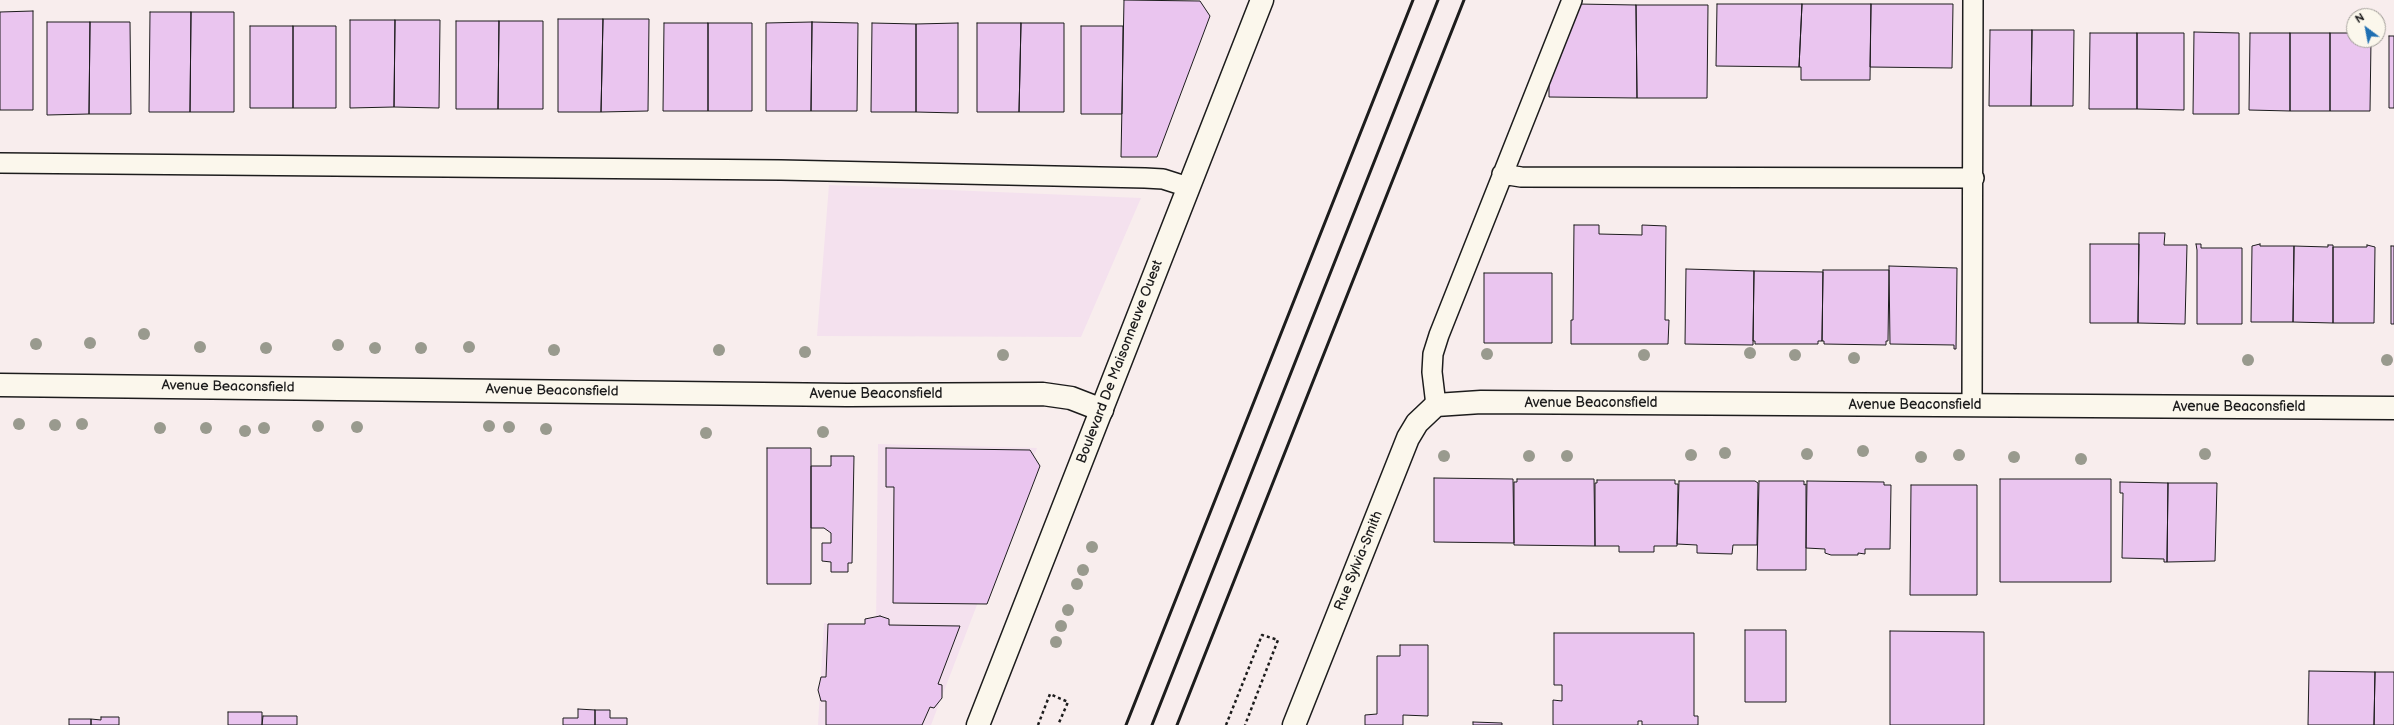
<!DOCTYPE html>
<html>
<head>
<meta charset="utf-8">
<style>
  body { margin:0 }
  #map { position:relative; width:2394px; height:725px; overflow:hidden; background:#f8eded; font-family:"Balsamiq Sans",sans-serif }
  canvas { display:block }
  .north { position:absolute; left:2346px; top:8px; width:40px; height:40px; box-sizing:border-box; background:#fbf7ec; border:1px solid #a29f99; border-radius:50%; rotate:328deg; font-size:11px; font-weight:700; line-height:16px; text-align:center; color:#1c1c1c }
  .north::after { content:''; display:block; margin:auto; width:14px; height:18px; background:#1f6fb2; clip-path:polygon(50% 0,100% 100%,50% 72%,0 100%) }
</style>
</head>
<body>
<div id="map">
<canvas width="2394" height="725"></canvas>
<div class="north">N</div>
</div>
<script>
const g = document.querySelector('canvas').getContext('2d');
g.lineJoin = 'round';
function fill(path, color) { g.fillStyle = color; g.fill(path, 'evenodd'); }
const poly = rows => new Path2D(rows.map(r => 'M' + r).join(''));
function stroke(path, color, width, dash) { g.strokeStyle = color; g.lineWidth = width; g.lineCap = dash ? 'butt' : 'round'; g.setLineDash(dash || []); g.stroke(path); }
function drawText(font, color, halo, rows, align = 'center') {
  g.font = font + ' "Balsamiq Sans",sans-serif'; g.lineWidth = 4; g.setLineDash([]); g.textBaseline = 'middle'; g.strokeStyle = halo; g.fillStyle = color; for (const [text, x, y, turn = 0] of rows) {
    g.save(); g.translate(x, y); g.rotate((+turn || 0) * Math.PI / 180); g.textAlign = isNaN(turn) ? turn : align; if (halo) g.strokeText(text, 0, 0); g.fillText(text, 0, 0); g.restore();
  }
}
fill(poly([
  [829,185,1141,198,1081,337,817,336],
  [878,444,1037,448,931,725,818,725,824,623,876,627]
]), '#f4e1ee');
const building = poly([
  [1124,0,1200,1,1210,16,1157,157,1121,157,1124,0],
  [1577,4,1636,5,1637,98,1549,97,1549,75,1577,4],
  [1717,4,1802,4,1799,67,1716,66,1717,4],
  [1802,4,1871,4,1870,80,1801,80,1801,67,1799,67,1802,4],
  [1871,4,1953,4,1952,68,1870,67,1871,4],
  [1636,5,1708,5,1707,98,1637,98,1636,5],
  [33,11,33,110,0,110,0,12,33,11],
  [150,12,191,12,190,112,149,112,150,12],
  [191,12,234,12,234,112,190,112,191,12],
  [558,19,603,19,601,112,558,112,558,19],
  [603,19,649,19,648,111,601,112,603,19],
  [350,20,395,20,394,107,350,108,350,20],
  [395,20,440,20,439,108,394,107,395,20],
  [456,21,499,21,498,109,456,109,456,21],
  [499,21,543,21,543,109,498,109,499,21],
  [47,22,90,22,89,114,47,115,47,22],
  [90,22,130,22,131,114,89,114,90,22],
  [812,22,858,23,857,111,811,111,812,22],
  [812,22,811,111,766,111,766,23,812,22],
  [664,23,708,23,708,111,663,111,664,23],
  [708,23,752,23,752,111,708,111,708,23],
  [872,23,916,24,916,112,871,112,872,23],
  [958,23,958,113,916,112,916,24,958,23],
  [977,23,1021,23,1019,112,977,112,977,23],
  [1021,23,1064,23,1064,112,1019,112,1021,23],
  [250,26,293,26,293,108,250,108,250,26],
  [293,26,336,26,336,108,293,108,293,26],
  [1081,26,1123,26,1122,114,1081,114,1081,26],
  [1990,30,2032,30,2031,106,1989,106,1990,30],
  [2032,30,2074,30,2073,106,2031,106,2032,30],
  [2194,32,2239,33,2239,114,2193,114,2194,32],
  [2090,33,2137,33,2137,109,2089,109,2090,33],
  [2137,33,2184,33,2184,110,2137,109,2137,33],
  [2250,33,2290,33,2290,111,2249,110,2250,33],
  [2290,33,2330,33,2330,111,2290,111,2290,33],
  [2330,33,2354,33,2354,40,2371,40,2370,111,2330,111,2330,33],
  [2389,36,2394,36,2394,108,2389,108,2389,36],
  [1574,225,1599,225,1599,234,1642,235,1642,225,1666,226,1665,320,1669,320,1668,344,1571,344,1571,320,1573,320,1574,225],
  [2139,233,2165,233,2164,245,2187,245,2185,324,2138,323,2139,233],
  [2090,244,2139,244,2138,323,2090,323,2090,244],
  [2196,244,2201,244,2201,248,2242,248,2242,324,2197,324,2197,250,2196,244],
  [2260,244,2260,246,2294,246,2293,322,2251,322,2252,246,2260,244],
  [2328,245,2333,245,2333,323,2293,322,2294,246,2328,247,2328,245],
  [2367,245,2375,247,2374,323,2333,323,2333,247,2367,247,2367,245],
  [2391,246,2394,246,2394,324,2391,324,2391,246],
  [1889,266,1957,268,1956,349,1954,349,1954,345,1890,344,1889,266],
  [1686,269,1754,271,1753,345,1685,344,1686,269],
  [1823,270,1889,270,1888,341,1886,341,1886,345,1824,344,1824,341,1822,341,1823,270],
  [1754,271,1823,272,1822,341,1818,341,1818,344,1755,344,1755,341,1753,341,1754,271],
  [1484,273,1552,273,1552,343,1484,343,1484,273],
  [767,448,811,448,811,584,767,584,767,448],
  [886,448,1030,450,1040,466,987,604,893,603,894,487,886,487,886,448],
  [831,456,854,456,852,563,848,563,848,572,831,572,831,562,822,561,822,543,831,543,831,533,824,528,811,528,811,466,831,466,831,456],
  [1434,478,1513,479,1514,543,1434,542,1434,478],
  [1517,479,1594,479,1595,546,1514,545,1514,482,1517,482,1517,479],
  [2000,479,2111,479,2111,582,2000,582,2000,479],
  [1597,480,1675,480,1675,484,1678,484,1677,546,1654,546,1654,552,1619,552,1619,546,1595,546,1595,483,1597,483,1597,480],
  [1679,481,1755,481,1758,483,1757,545,1733,545,1732,554,1697,553,1697,545,1677,544,1679,481],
  [1759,481,1804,481,1804,485,1806,484,1806,570,1757,570,1759,481],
  [1807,481,1884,482,1884,485,1891,485,1890,549,1865,549,1865,554,1858,553,1858,555,1831,555,1825,553,1825,549,1806,548,1807,481],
  [2120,482,2168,483,2167,562,2164,562,2164,559,2122,558,2123,493,2120,493,2120,482],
  [2168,483,2217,483,2215,561,2167,562,2168,483],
  [1911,485,1977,485,1977,595,1910,595,1911,485],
  [880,616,889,619,889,625,960,626,938,684,942,685,942,698,934,708,930,707,922,725,826,725,826,701,821,701,818,690,821,677,826,677,828,624,865,624,865,619,880,616],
  [1745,630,1786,630,1786,702,1745,702,1745,630],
  [1890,631,1984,632,1984,725,1890,725,1890,631],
  [1554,633,1694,633,1694,716,1698,716,1698,725,1642,725,1642,721,1638,721,1638,725,1553,725,1553,700,1562,701,1562,685,1554,685,1554,633],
  [1400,645,1428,645,1428,716,1403,715,1403,725,1365,725,1365,715,1377,714,1377,656,1400,656,1400,645],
  [2309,671,2375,672,2374,725,2308,725,2309,671],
  [2375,672,2394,672,2394,725,2374,725,2375,672],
  [578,709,595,710,595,725,563,725,563,718,578,718,578,709],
  [595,710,610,710,610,718,627,718,627,725,595,725,595,710],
  [228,712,262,712,262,725,228,725,228,712],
  [263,716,297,716,297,725,262,725,263,716],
  [101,717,119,717,119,725,91,725,91,719,101,720,101,717],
  [69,719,91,719,91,725,69,725,69,719],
  [1473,722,1502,723,1502,725,1473,725,1473,722]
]);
fill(building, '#eac5ef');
stroke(building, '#1c1c1c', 1);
const lane = poly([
  [0,163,781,170,1145,178,1163,179,1188,187],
  [1502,174,1521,177,1974,178],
  [1436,405,1432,372,1433,354,1439,335,1572,0],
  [1972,405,1973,0]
]);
const street = poly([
  [0,385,847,395,1043,394,1071,398,1102,410],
  [1294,725,1408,438,1417,423,1436,405,1481,402,2394,408]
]);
const secondary = poly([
  [978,725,1262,0]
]);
stroke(lane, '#1c1c1c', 22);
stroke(street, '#1c1c1c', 25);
stroke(secondary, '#1c1c1c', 25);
stroke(poly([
  [1038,725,1050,694,1068,702,1058,725],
  [1226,725,1262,635,1278,640,1245,725]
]), '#1c1c1c', 2.5, [3, 3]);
stroke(lane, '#fbf7ec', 19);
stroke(street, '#fbf7ec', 22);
stroke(secondary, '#fbf7ec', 22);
stroke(poly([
  [1126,725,1413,0],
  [1152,725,1438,0],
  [1177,725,1464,0]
]), '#1c1c1c', 3);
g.fillStyle = '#999a8e';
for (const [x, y] of [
  [144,334],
  [90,343],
  [36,344],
  [338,345],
  [200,347],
  [469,347],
  [266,348],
  [375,348],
  [421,348],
  [554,350],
  [719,350],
  [805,352],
  [1750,353],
  [1487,354],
  [1003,355],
  [1644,355],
  [1795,355],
  [1854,358],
  [2248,360],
  [2387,360],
  [19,424],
  [82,424],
  [55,425],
  [318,426],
  [489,426],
  [357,427],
  [509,427],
  [160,428],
  [206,428],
  [264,428],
  [546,429],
  [245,431],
  [823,432],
  [706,433],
  [1863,451],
  [1725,453],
  [1807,454],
  [2205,454],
  [1691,455],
  [1959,455],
  [1444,456],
  [1529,456],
  [1567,456],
  [1921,457],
  [2014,457],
  [2081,459],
  [1092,547],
  [1083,570],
  [1077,584],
  [1068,610],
  [1061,626],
  [1056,642]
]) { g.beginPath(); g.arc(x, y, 6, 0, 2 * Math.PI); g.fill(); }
drawText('14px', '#1c1c1c', '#fbf7ec', [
  ["Boulevard De Maisonneuve Ouest",1120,362,-69],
  ["Avenue Beaconsfield",228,387,1],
  ["Avenue Beaconsfield",552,391,1],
  ["Avenue Beaconsfield",876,394],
  ["Avenue Beaconsfield",1591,403],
  ["Avenue Beaconsfield",1915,405],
  ["Avenue Beaconsfield",2239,407],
  ["Rue Sylvia-Smith",1359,561,-68]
]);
</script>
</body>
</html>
